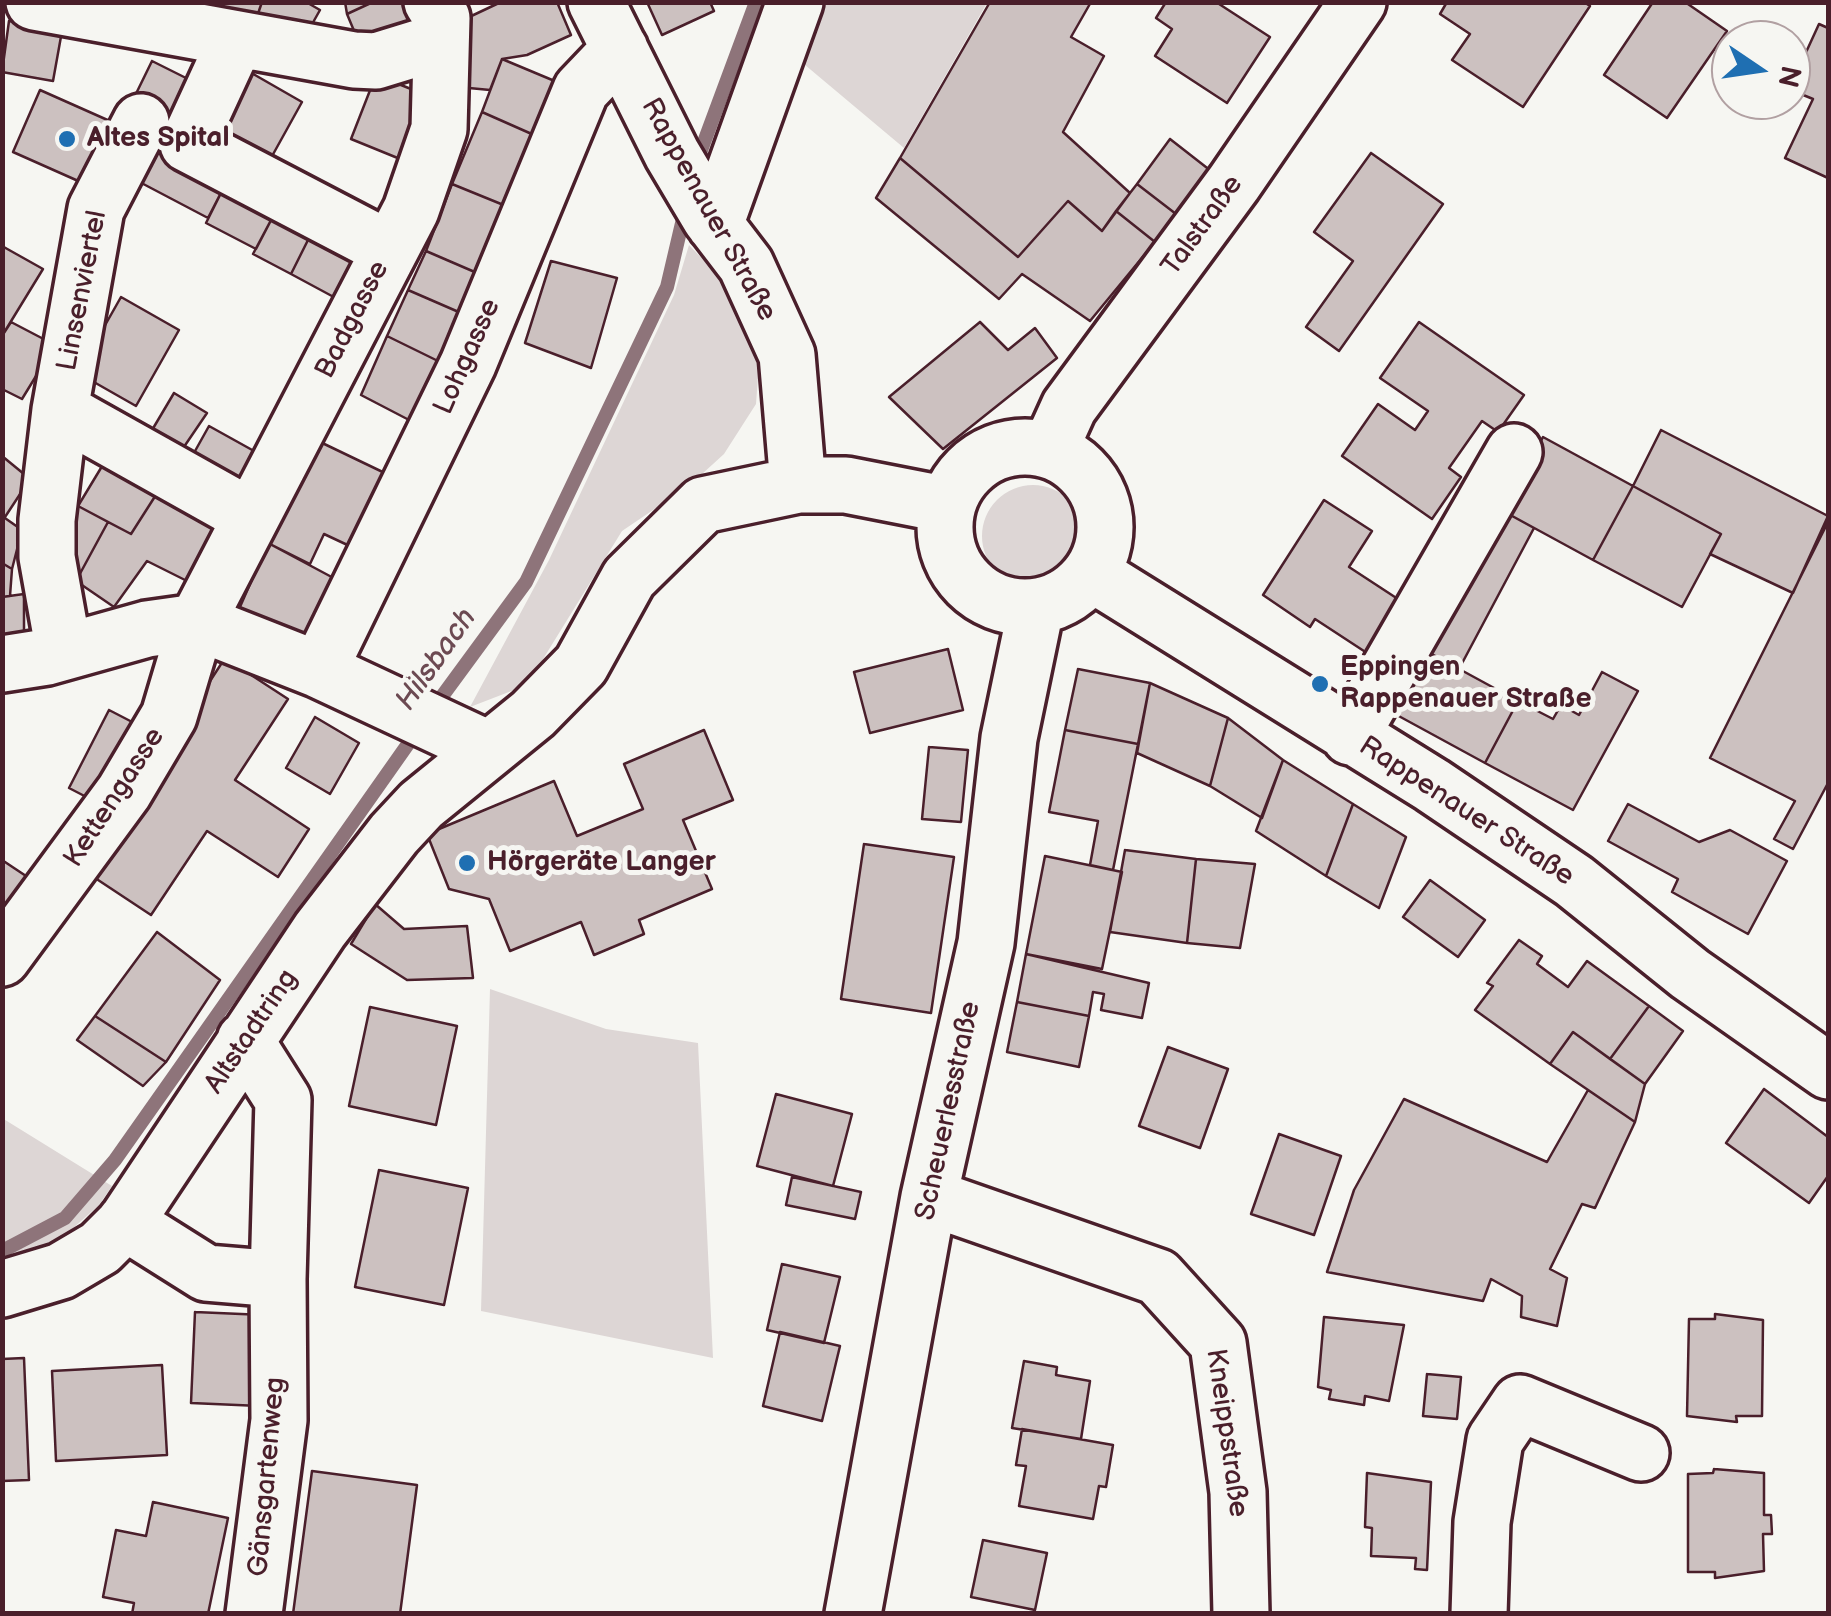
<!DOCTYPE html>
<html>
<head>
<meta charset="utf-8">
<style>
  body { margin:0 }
  #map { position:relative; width:1831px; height:1616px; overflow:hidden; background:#f6f6f2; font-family:"Balsamiq Sans",sans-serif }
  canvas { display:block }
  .frame { position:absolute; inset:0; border:5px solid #4a1f2b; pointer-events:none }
  .north { position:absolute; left:1711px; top:20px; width:100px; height:100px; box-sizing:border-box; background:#f6f6f2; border:2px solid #b1a0a2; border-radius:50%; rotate:103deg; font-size:28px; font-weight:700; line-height:40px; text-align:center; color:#4a1f2b }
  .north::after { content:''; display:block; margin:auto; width:35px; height:45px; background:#1f6fb2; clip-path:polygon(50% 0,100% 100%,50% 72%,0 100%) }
</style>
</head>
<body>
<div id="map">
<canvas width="1831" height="1616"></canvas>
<div class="frame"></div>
<div class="north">N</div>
</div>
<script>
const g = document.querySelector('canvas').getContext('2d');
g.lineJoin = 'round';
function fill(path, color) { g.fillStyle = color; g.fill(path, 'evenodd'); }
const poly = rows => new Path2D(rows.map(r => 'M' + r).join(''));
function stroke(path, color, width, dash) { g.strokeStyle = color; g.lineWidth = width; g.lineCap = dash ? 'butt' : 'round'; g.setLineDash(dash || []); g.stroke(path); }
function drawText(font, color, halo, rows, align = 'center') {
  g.font = font + ' "Balsamiq Sans",sans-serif'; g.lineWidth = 10; g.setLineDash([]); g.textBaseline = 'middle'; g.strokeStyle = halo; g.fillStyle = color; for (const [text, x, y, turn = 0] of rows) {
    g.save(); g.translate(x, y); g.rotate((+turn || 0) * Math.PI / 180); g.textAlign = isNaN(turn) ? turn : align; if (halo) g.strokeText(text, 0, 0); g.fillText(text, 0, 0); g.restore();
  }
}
fill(poly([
  [805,3,987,3,904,148,786,49],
  [689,245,738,296,760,350,756,404,724,454,690,485,622,531,527,685,470,707,549,560,674,295],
  '982 536a51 51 0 1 1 102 0a51 51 0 1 1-102 0Z',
  [490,989,606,1029,698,1043,713,1358,481,1311],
  [2,1118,112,1186,99,1205,62,1238,3,1260]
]), '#ddd6d5');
stroke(poly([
  [697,161,756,2],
  [432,710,526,582,667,287,686,206],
  [2,1251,65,1218,115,1160,420,727]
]), '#8e747a', 14);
const building = poly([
  [202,2,262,2,251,34,195,22,202,2],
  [262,2,306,2,320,10,302,42,251,34,262,2],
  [345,2,373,2,347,14,345,2],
  [373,2,406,2,416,27,362,50,347,14,373,2],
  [501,2,557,2,571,35,527,55,502,59,490,90,469,88,465,19,501,2],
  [647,2,710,2,714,11,662,35,647,2],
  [990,2,1091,2,1071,37,1104,56,1063,132,1130,193,1102,231,1068,201,1018,257,900,158,990,2],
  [1166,2,1216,2,1270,37,1227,103,1155,56,1172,29,1156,18,1166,2],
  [1447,2,1584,2,1590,6,1523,107,1452,60,1470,34,1440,14,1447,2],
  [1653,2,1685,2,1727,31,1667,118,1604,75,1653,2],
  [9,21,62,31,53,81,2,72,9,21],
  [1819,24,1828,28,1828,178,1785,158,1813,99,1791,90,1791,85,1819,24],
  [502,59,557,82,534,135,482,112,502,59],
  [152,61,198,84,176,128,130,106,152,61],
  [248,71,302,102,266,167,212,138,248,71],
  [376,75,431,97,405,161,351,139,376,75],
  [40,90,121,126,94,188,13,152,40,90],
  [482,112,534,135,506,206,452,184,482,112],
  [151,138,228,179,208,218,130,177,151,138],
  [1170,139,1211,171,1176,214,1137,184,1170,139],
  [1371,153,1443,204,1339,351,1306,327,1353,261,1314,232,1371,153],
  [900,158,1018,257,1068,201,1102,231,1116,211,1155,242,1090,321,1022,274,999,299,876,198,900,158],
  [228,179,279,205,256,249,206,223,228,179],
  [452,184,506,206,477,273,426,251,452,184],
  [1137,184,1176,214,1155,242,1116,211,1137,184],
  [279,205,316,224,291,274,253,254,279,205],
  [316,224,369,252,343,302,291,274,316,224],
  [2,246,43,269,2,336,2,246],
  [426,251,477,273,461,313,408,290,426,251],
  [551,261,617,278,591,368,525,343,551,261],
  [408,290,461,313,438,361,387,336,408,290],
  [121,297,179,330,136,406,78,373,121,297],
  [11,322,55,345,22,399,2,389,2,336,11,322],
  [980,322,1008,350,1035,328,1057,358,943,449,889,397,980,322],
  [1419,322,1524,395,1498,432,1482,421,1449,468,1461,477,1432,519,1342,456,1378,404,1415,430,1428,411,1380,378,1419,322],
  [387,336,438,361,411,421,361,395,387,336],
  [174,393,207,413,173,463,142,447,174,393],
  [209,426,272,461,248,505,185,469,209,426],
  [1661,430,1828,516,1793,593,1710,554,1721,534,1633,486,1661,430],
  [1543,437,1633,486,1593,560,1503,511,1543,437],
  [316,440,391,476,356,549,324,534,310,564,268,543,316,440],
  [2,456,30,479,5,517,2,516,2,456],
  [107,458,161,487,131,534,78,506,107,458],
  [1633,486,1721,534,1682,607,1593,560,1633,486],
  [161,487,228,522,197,586,147,561,114,607,76,581,108,522,131,534,161,487],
  [1324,500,1372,531,1349,567,1404,603,1370,655,1315,619,1310,627,1263,595,1324,500],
  [78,506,108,522,76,581,63,549,78,506],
  [1503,511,1534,528,1459,669,1428,652,1503,511],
  [2,516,22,530,12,569,2,563,2,516],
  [1828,522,1828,783,1793,849,1774,839,1795,801,1710,758,1828,522],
  [268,543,341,582,311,647,236,616,268,543],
  [2,563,12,569,10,596,2,597,2,563],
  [24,594,24,641,2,645,2,597,24,594],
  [948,649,963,710,870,733,854,672,948,649],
  [1428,652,1518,701,1485,763,1395,714,1428,652],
  [225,658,288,699,235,780,309,829,278,877,207,831,151,915,86,872,225,658],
  [1078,669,1150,683,1138,744,1065,730,1078,669],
  [1602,672,1638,691,1573,810,1485,763,1518,701,1553,719,1561,705,1579,715,1602,672],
  [1150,683,1228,718,1210,786,1137,753,1150,683],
  [109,710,138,725,98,803,69,788,109,710],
  [315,717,359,743,330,794,286,768,315,717],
  [1228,718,1283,760,1262,818,1210,786,1228,718],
  [704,730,733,800,683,820,712,889,639,920,644,934,594,955,581,922,510,951,489,899,449,889,427,834,554,781,577,836,643,809,624,764,704,730],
  [1065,730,1138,744,1113,870,1090,865,1098,821,1049,812,1065,730],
  [929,747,968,750,961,822,922,819,929,747],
  [1283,760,1353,804,1326,876,1256,831,1283,760],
  [1353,804,1406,837,1379,908,1326,876,1353,804],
  [1628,804,1699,842,1730,830,1787,861,1748,934,1672,892,1678,879,1608,841,1628,804],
  [864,844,954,857,931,1013,841,999,864,844],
  [1125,850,1196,859,1187,943,1110,932,1125,850],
  [1045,856,1122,872,1102,969,1026,954,1045,856],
  [1196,859,1255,864,1240,948,1187,943,1196,859],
  [2,860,29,878,2,915,2,860],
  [1430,880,1485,920,1458,957,1403,917,1430,880],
  [375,904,404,929,467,926,473,978,407,980,351,944,375,904],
  [157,932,220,980,166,1062,95,1016,157,932],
  [1519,940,1542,956,1537,964,1568,987,1587,961,1649,1006,1610,1059,1573,1032,1550,1064,1475,1010,1493,986,1487,983,1519,940],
  [1026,954,1149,983,1142,1018,1101,1010,1104,994,1093,992,1089,1016,1017,1002,1026,954],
  [1017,1002,1089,1016,1079,1067,1007,1052,1017,1002],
  [1649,1006,1683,1031,1645,1084,1610,1059,1649,1006],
  [370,1007,457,1026,436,1125,349,1106,370,1007],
  [95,1016,166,1062,143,1086,77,1040,95,1016],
  [1573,1032,1645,1084,1635,1122,1550,1064,1573,1032],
  [1168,1047,1228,1069,1200,1148,1139,1126,1168,1047],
  [1764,1089,1828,1137,1828,1176,1809,1203,1726,1143,1764,1089],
  [1588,1090,1635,1122,1595,1208,1582,1204,1550,1269,1567,1278,1557,1326,1521,1317,1522,1296,1491,1279,1483,1301,1327,1272,1354,1190,1404,1099,1547,1162,1588,1090],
  [776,1094,852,1114,833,1186,757,1166,776,1094],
  [1279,1134,1341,1156,1314,1235,1251,1214,1279,1134],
  [379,1170,468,1188,444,1305,355,1287,379,1170],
  [792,1177,861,1192,855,1219,786,1205,792,1177],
  [782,1264,840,1277,824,1343,767,1330,782,1264],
  [195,1312,264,1315,260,1406,191,1403,195,1312],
  [1715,1314,1763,1320,1762,1416,1736,1416,1737,1422,1687,1416,1689,1319,1715,1319,1715,1314],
  [1324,1317,1404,1325,1389,1401,1365,1396,1364,1405,1329,1399,1331,1390,1318,1387,1324,1317],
  [780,1332,840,1346,822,1421,763,1406,780,1332],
  [24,1358,29,1480,2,1481,2,1359,24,1358],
  [1024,1361,1057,1367,1056,1375,1090,1381,1081,1439,1012,1428,1024,1361],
  [162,1365,167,1455,56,1461,52,1371,162,1365],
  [1427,1374,1461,1377,1457,1419,1423,1416,1427,1374],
  [1022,1429,1113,1445,1106,1487,1099,1486,1093,1519,1019,1506,1026,1466,1016,1465,1022,1429],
  [1714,1469,1764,1473,1764,1515,1771,1515,1772,1534,1763,1534,1764,1571,1715,1578,1715,1572,1688,1572,1688,1474,1713,1473,1714,1469],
  [312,1471,417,1485,400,1614,293,1614,312,1471],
  [1367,1473,1431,1482,1427,1570,1415,1569,1416,1558,1371,1556,1372,1528,1365,1527,1367,1473],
  [153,1502,228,1518,208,1614,132,1614,134,1603,103,1597,116,1530,146,1536,153,1502],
  [983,1540,1047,1553,1035,1610,971,1597,983,1540]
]);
fill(building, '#ccc1c0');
stroke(building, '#4a1f2b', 2.5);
const minor = poly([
  [34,2,354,60,376,61,441,41],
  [596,2,672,154,710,218,746,265,787,355,798,485],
  [235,42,188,144,389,249],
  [715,225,795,2],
  [60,410,251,517],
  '945 527a80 80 0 1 1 160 0a80 80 0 1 1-160 0Z',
  [1050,449,1069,407,1234,183,1358,2],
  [1091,573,1432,785,1574,881,1690,974,1828,1071],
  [64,652,47,557,47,520,60,410,96,209,141,122],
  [2,664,47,657,147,629,197,622,319,670,488,749],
  [319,670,468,364,581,90,620,49],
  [1350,737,1514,452],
  [2,958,124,792,169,716,197,622,411,210,439,129,442,18,432,2],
  [245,1040,283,1100,278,1279],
  [929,1197,1158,1277,1218,1343,1238,1492,1241,1614],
  [125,1222,206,1273,278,1279,279,1420,254,1614],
  [2,1289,61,1271,100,1248,125,1223,320,930,394,834,421,805,533,714,581,665,629,578,703,505,798,485,846,485,948,505],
  [853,1614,929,1197,986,943,1009,738,1036,608],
  [1479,1614,1482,1522,1495,1440,1520,1403,1641,1453]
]);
stroke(minor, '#4a1f2b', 62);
stroke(minor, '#f6f6f2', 55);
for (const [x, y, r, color] of [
  [67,139,10,"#1f6fb2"],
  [1320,684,10,"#1f6fb2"],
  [467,863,10,"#1f6fb2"]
]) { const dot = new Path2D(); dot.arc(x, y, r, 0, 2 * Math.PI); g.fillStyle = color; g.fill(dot); stroke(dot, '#f6f6f2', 4); }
drawText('bold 28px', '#4a1f2b', '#f6f6f2', [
  ["Altes Spital",87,139],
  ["Eppingen",1340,668],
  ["Rappenauer Straße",1340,700],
  ["Hörgeräte Langer",487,863]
], 'left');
drawText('28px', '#4a1f2b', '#f6f6f2', [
  ["Rappenauer Straße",708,210,61],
  ["Talstraße",1203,226,-54],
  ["Linsenviertel",83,291,-79],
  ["Badgasse",353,320,-63],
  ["Lohgasse",468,357,-66],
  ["Kettengasse",115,798,-57],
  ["Rappenauer Straße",1466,812,33],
  ["Altstadtring",252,1032,-56],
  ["Scheuerlesstraße",949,1111,-78],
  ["Kneippstraße",1226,1433,82],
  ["Gänsgartenweg",268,1477,-85]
]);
drawText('italic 30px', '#6c4a52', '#f6f6f2', [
  ["Hilsbach",437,660,-55]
]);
</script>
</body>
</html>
